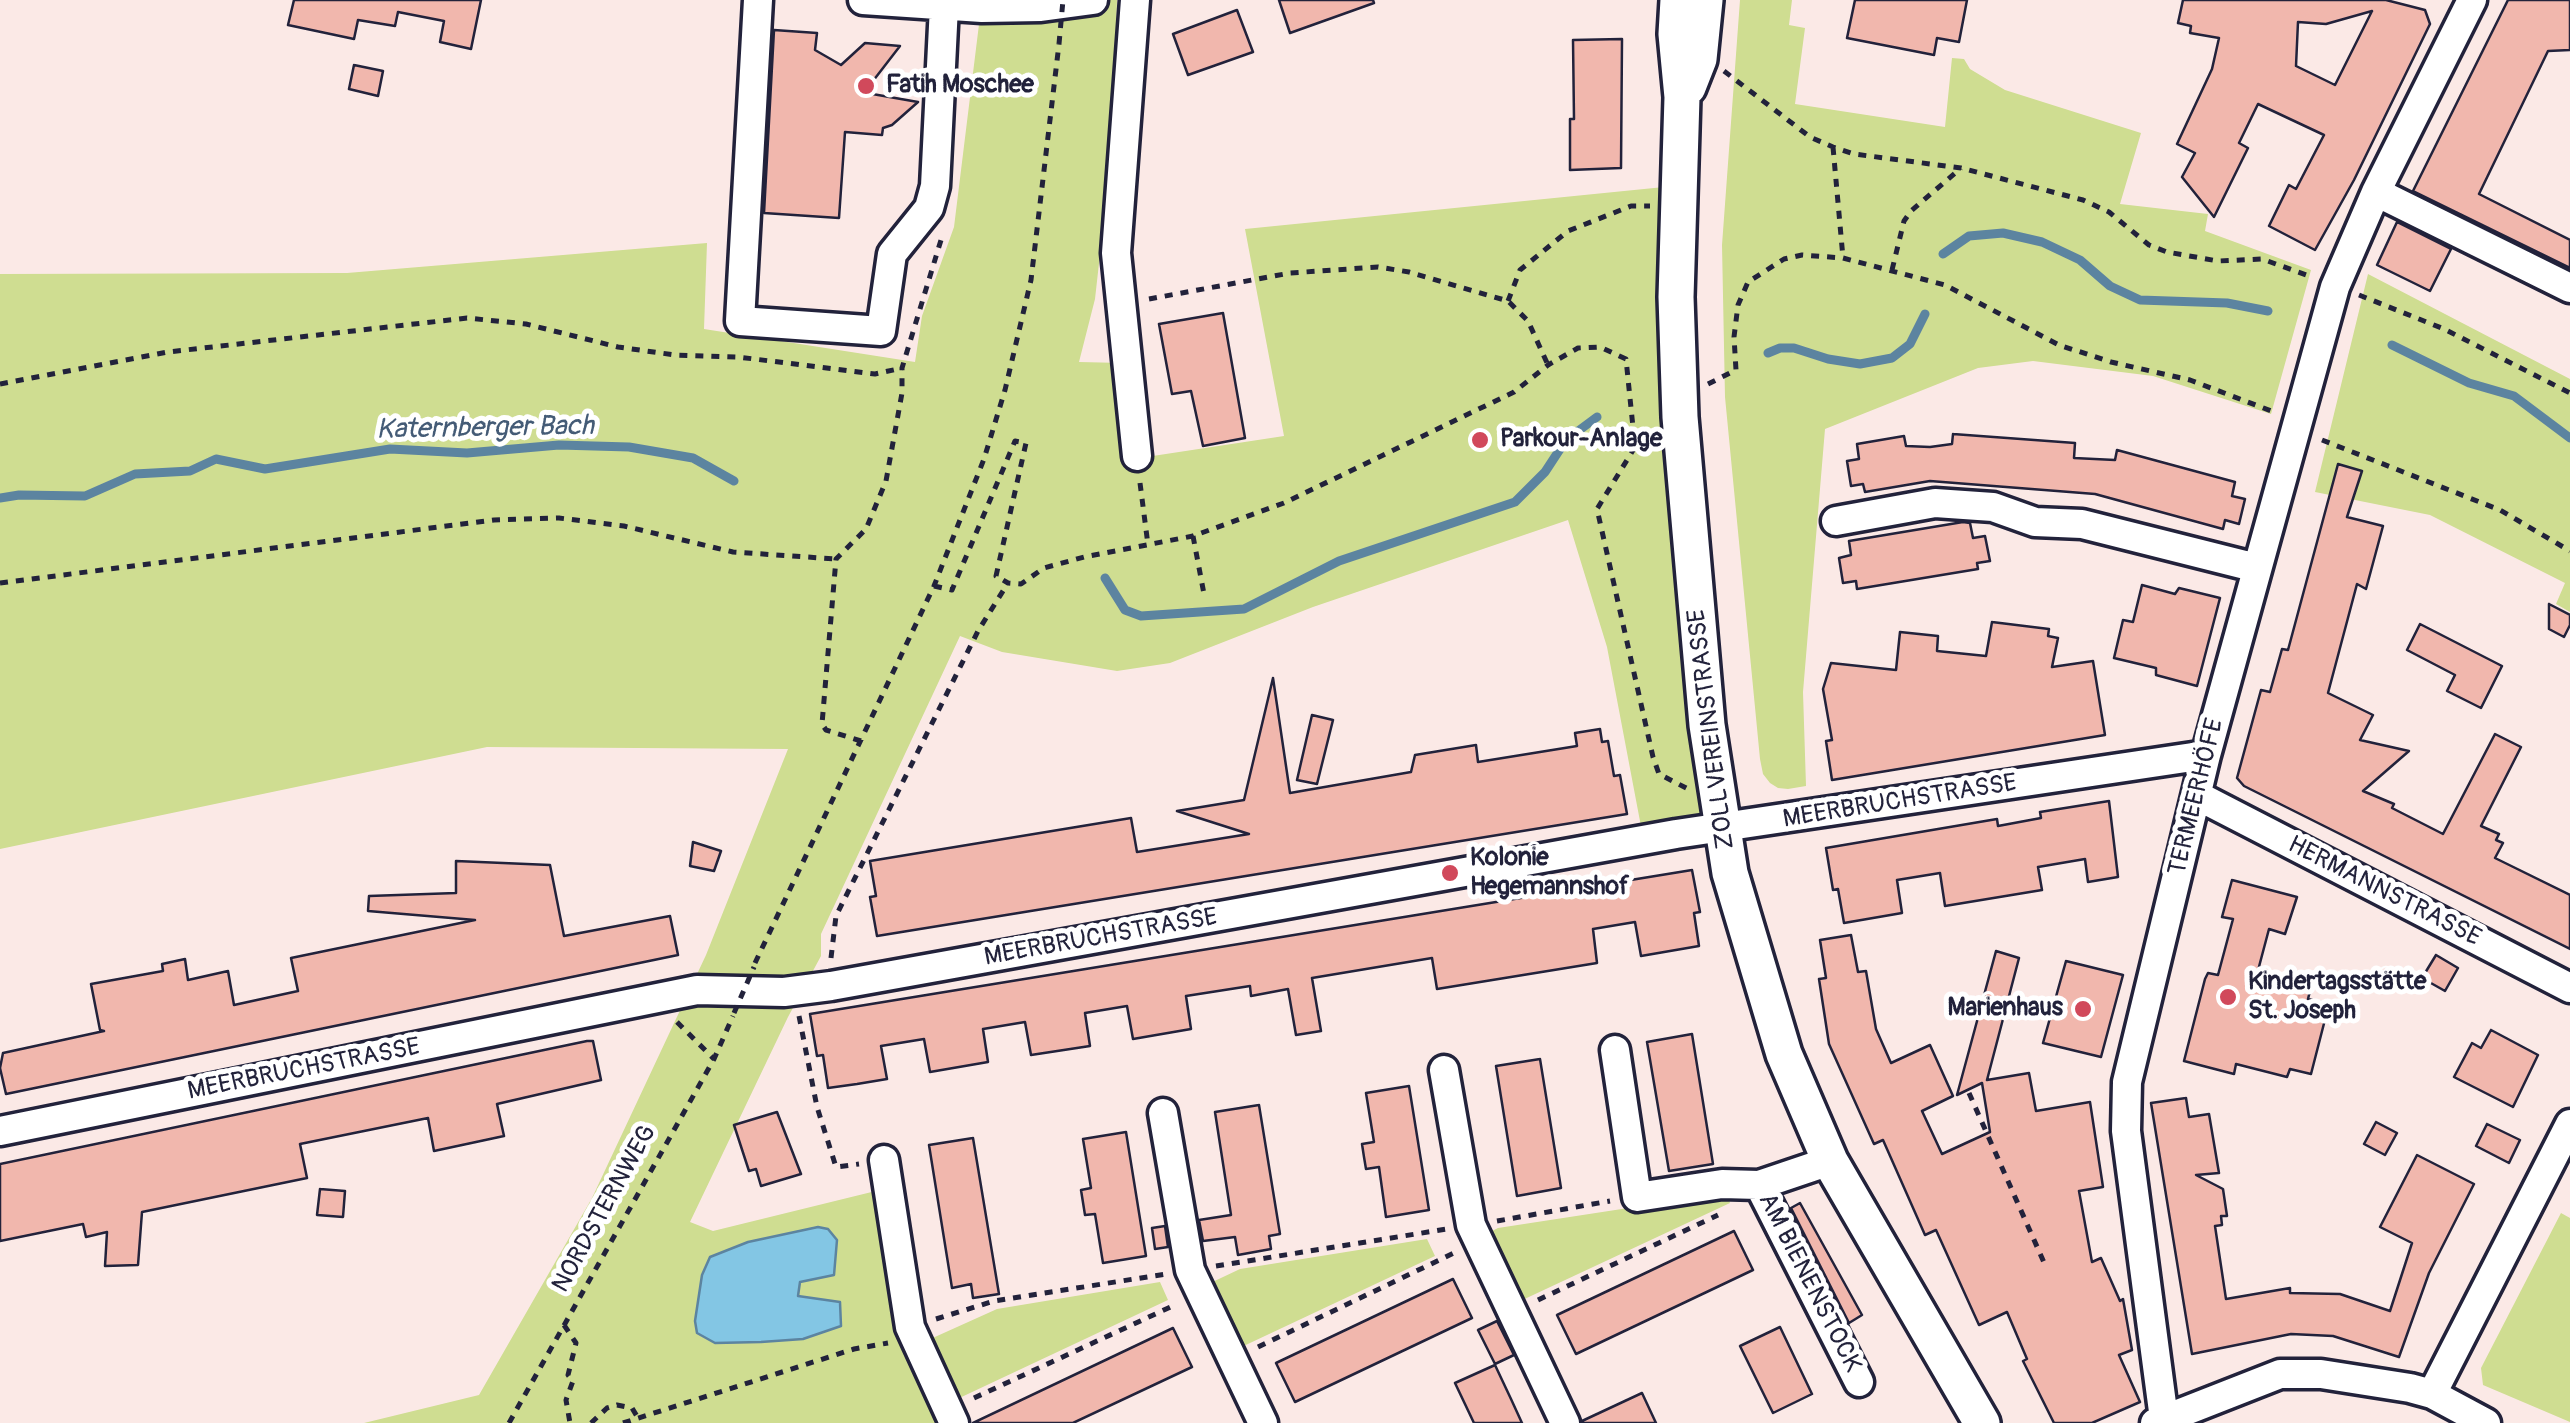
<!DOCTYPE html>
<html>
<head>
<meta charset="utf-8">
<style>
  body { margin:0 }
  canvas { display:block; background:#fbe9e6 }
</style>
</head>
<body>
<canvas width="2570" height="1423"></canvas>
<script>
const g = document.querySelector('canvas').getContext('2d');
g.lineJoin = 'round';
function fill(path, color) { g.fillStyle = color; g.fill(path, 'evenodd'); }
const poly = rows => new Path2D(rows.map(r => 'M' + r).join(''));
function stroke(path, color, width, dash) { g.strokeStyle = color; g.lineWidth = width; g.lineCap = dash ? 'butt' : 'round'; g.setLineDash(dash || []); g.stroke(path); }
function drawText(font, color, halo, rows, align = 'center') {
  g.font = font + ' Pangolin,sans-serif'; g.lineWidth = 10; g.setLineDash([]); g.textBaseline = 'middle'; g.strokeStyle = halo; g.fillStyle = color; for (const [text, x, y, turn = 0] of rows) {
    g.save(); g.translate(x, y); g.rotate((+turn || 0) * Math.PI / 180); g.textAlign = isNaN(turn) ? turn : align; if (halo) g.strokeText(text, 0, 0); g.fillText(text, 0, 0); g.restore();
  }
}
fill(poly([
  [982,0,1117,0,1113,138,1095,299,1079,362,1123,363,1133,459,1284,436,1245,229,1674,186,1719,827,1643,837,1607,647,1568,520,1313,607,1170,663,1117,671,1002,652,960,636,821,934,821,956,788,1017,690,1222,713,1231,892,1187,926,1341,997,1309,1160,1282,1168,1300,953,1401,962,1423,364,1423,479,1395,592,1198,706,955,788,749,487,747,0,849,0,274,347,273,707,243,704,329,915,362,922,316,954,227],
  [1740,0,1792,0,1789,25,1805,28,1795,104,1945,127,1952,58,1964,59,1970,69,2005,90,2141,133,2120,204,2208,214,2205,231,2311,270,2271,414,2153,376,2033,361,1978,368,1825,429,1803,692,1806,786,1788,789,1778,788,1770,783,1763,774,1760,759,1725,397,1722,245],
  [2368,274,2570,379,2570,612,2556,604,2565,583,2430,515,2315,492],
  [1726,1193,1730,1203,1516,1303,1484,1235,1498,1228],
  [2561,1213,2570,1218,2570,1422,2483,1385,2481,1368],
  [1427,1239,1435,1256,1233,1351,1204,1286,1240,1269]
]), '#cfdd91');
const water = poly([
  [818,1227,828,1229,837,1240,834,1275,800,1282,798,1296,840,1302,841,1326,803,1339,761,1342,715,1343,697,1333,695,1321,702,1275,710,1257,748,1242,818,1227]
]);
fill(water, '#83c6e4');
stroke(water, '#5c84a0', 2.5);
stroke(poly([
  [1943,254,1969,236,2003,233,2042,242,2080,260,2110,286,2140,300,2227,303,2268,311],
  [2392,345,2469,383,2514,396,2570,438],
  [1768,353,1780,348,1794,348,1828,359,1860,364,1892,358,1910,344,1925,314],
  [0,498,19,495,85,496,135,474,190,471,216,459,265,469,390,449,467,453,559,445,629,447,693,458,734,481],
  [1105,578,1125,610,1141,616,1244,609,1339,561,1515,502,1545,472,1566,440,1597,417]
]), '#5c84a0', 9);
const building = poly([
  [294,0,481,0,471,49,440,42,444,21,398,12,395,26,358,20,354,39,288,25,294,0],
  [1279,0,1373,0,1374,3,1290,33,1279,0],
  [1855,0,1967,0,1959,42,1937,38,1934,55,1847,38,1855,0],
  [2183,0,2386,0,2425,10,2430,24,2354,180,2315,250,2269,226,2289,185,2296,189,2324,135,2258,104,2239,143,2248,148,2214,217,2182,177,2195,153,2177,144,2212,69,2219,38,2190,33,2191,26,2178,23,2183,0],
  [2372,11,2335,85,2296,66,2298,22,2326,24,2372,11],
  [2508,0,2570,0,2570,50,2548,51,2479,194,2570,240,2570,268,2413,191,2508,0],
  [1237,10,1253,52,1188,75,1173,34,1237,10],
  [774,30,817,33,815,50,841,65,865,43,900,46,866,90,861,92,918,102,892,125,883,128,882,135,845,132,839,218,764,213,774,30],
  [1622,39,1621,168,1570,170,1570,119,1574,119,1573,40,1622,39],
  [354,65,383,71,378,96,349,89,354,65],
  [2397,222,2451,249,2430,291,2377,265,2397,222],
  [1223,313,1245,438,1203,446,1191,391,1172,394,1159,324,1223,313],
  [1953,434,2075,443,2074,458,2115,460,2117,450,2235,482,2232,496,2245,499,2239,524,2225,520,2223,529,2095,494,1930,481,1865,492,1863,484,1851,486,1847,461,1859,459,1857,444,1904,436,1906,446,1930,447,1952,444,1953,434],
  [2338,464,2362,471,2347,517,2383,526,2366,589,2357,584,2328,693,2373,715,2360,740,2409,751,2363,791,2394,804,2392,808,2443,834,2495,734,2521,747,2481,826,2499,834,2496,840,2503,843,2495,858,2570,895,2570,949,2244,786,2237,778,2261,690,2270,692,2282,649,2288,650,2338,464],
  [1963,522,1970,523,1973,538,1985,536,1990,561,1977,563,1978,569,1857,589,1856,581,1843,583,1839,558,1851,555,1849,541,1963,522],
  [2142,585,2175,594,2179,588,2220,598,2197,686,2156,675,2156,668,2114,658,2123,620,2133,622,2142,585],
  [2549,604,2570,615,2570,625,2564,637,2549,629,2549,604],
  [1992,622,2049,629,2048,636,2058,638,2052,667,2093,661,2105,735,1832,780,1826,741,1832,740,1823,689,1831,663,1896,670,1900,632,1938,636,1937,651,1986,656,1992,622],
  [2420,624,2502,666,2481,708,2447,691,2455,675,2407,650,2420,624],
  [1273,678,1290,793,1411,772,1415,755,1476,745,1478,762,1577,746,1575,733,1600,729,1602,742,1608,741,1614,776,1620,775,1627,814,877,936,870,897,876,896,870,861,1131,818,1137,852,1249,834,1177,811,1244,800,1273,678],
  [1312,715,1333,720,1317,784,1297,780,1312,715],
  [2109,801,2118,877,2088,882,2085,859,2038,867,2042,890,1945,906,1940,873,1897,880,1902,913,1844,923,1838,889,1833,890,1826,848,1997,819,1998,826,2041,818,2040,812,2109,801],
  [693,842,721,851,714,871,690,866,693,842],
  [456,861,550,865,564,936,670,916,678,955,6,1094,0,1068,3,1053,104,1031,100,1030,91,984,163,971,162,964,185,959,188,980,228,971,234,1005,298,991,291,958,475,920,368,911,369,896,456,893,456,861],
  [1692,870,1700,912,1694,913,1699,946,1641,956,1635,922,1593,929,1597,963,1437,989,1432,958,1312,978,1321,1031,1296,1035,1288,989,1251,996,1250,986,1186,996,1191,1029,1133,1039,1127,1006,1085,1013,1090,1046,1031,1055,1025,1022,983,1029,988,1062,930,1072,924,1039,881,1046,887,1079,857,1084,828,1088,823,1055,817,1056,810,1014,1692,870],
  [2232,880,2297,897,2285,934,2269,929,2256,978,2310,991,2308,999,2329,1004,2311,1074,2290,1069,2287,1077,2236,1064,2234,1074,2184,1061,2205,979,2208,973,2218,975,2233,919,2222,917,2232,880],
  [1851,935,1858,972,1866,971,1876,1029,1891,1063,1930,1045,1953,1096,1922,1111,1942,1154,1990,1132,1982,1083,1957,1095,1996,951,2019,958,1987,1080,2029,1073,2036,1111,2090,1102,2103,1187,2079,1191,2092,1262,2101,1258,2120,1301,2123,1299,2132,1350,2119,1355,2140,1402,2092,1423,2054,1423,2023,1361,2027,1359,2007,1312,1979,1325,1936,1230,1925,1235,1883,1140,1874,1144,1829,1044,1819,979,1826,978,1820,940,1851,935],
  [2436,955,2458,968,2445,991,2422,978,2436,955],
  [2066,961,2123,975,2101,1057,2043,1043,2066,961],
  [2491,1030,2538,1055,2513,1107,2454,1077,2472,1043,2481,1048,2491,1030],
  [1692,1034,1713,1164,1669,1171,1647,1042,1692,1034],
  [587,1041,593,1041,601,1080,497,1104,504,1136,434,1151,428,1118,300,1144,307,1178,142,1212,138,1265,105,1266,107,1232,86,1237,83,1224,0,1241,0,1164,587,1041],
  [1540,1059,1561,1188,1517,1196,1496,1066,1540,1059],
  [1409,1086,1429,1210,1386,1217,1379,1167,1366,1169,1364,1157,1362,1144,1374,1142,1366,1093,1409,1086],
  [2186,1098,2189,1117,2209,1114,2219,1173,2196,1175,2223,1189,2227,1216,2221,1216,2222,1225,2215,1226,2226,1299,2290,1288,2290,1293,2340,1294,2390,1311,2412,1243,2380,1227,2417,1155,2474,1184,2429,1273,2399,1357,2333,1336,2291,1334,2192,1354,2151,1103,2186,1098],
  [1259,1105,1280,1234,1269,1236,1271,1249,1238,1255,1235,1237,1203,1241,1199,1220,1231,1215,1215,1112,1259,1105],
  [777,1112,801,1174,761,1186,756,1169,749,1171,734,1125,777,1112],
  [2376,1122,2397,1133,2385,1155,2364,1144,2376,1122],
  [2487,1124,2520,1140,2509,1163,2476,1146,2487,1124],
  [1126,1132,1146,1256,1103,1263,1095,1214,1085,1215,1081,1190,1091,1188,1083,1139,1126,1132],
  [973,1138,999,1294,973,1298,971,1284,952,1288,929,1145,973,1138],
  [320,1189,345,1191,343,1217,317,1215,320,1189],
  [1800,1203,1862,1315,1849,1323,1791,1208,1800,1203],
  [1165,1226,1168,1247,1155,1249,1152,1228,1165,1226],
  [1734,1231,1753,1270,1576,1354,1557,1315,1734,1231],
  [1453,1279,1472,1318,1295,1402,1276,1363,1453,1279],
  [1497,1321,1514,1355,1495,1364,1478,1330,1497,1321],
  [1780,1327,1812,1394,1773,1413,1740,1346,1780,1327],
  [1173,1328,1192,1367,1073,1423,973,1423,1173,1328],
  [1495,1365,1511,1399,1522,1423,1474,1423,1455,1383,1495,1365],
  [1642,1393,1656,1423,1582,1423,1582,1421,1642,1393]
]);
fill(building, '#f1b7ad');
stroke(building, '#22223b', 2.5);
const minor = poly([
  [758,0,740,321,881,331,892,254,929,208,935,186,944,6],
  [863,0,982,8,1041,7,1093,0],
  [1135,0,1116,253,1137,456],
  [2376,192,2570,288],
  [1836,521,1935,503,1993,507,2035,522,2082,524,2257,568],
  [2198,796,2570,988],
  [1615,1050,1637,1197,1722,1184,1759,1185,1830,1161],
  [1444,1070,1471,1225,1565,1423],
  [1163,1113,1190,1270,1263,1423],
  [0,1131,697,990,784,992,831,986,1676,834,2206,755],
  [884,1160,910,1327,954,1423],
  [1759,1185,1859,1382],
  [2432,1394,2570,1124],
  [2164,1419,2126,1131,2127,1082,2206,755,2335,287,2376,192,2472,0],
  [2155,1423,2280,1374,2321,1374,2410,1388,2432,1394,2486,1423]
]);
const major = poly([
  [1678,0,1676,34,1682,97,1676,297,1680,417,1707,725,1730,873,1784,1054,1830,1161,1982,1423],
  [1688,87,1699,59,1705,0]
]);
stroke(minor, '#22223b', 35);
stroke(major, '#22223b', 42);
stroke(poly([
  [1724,71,1810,137,1833,147,1854,154,1961,168,2083,200,2109,212,2149,245,2167,252,2218,261,2262,259,2312,277],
  [1833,147,1843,258],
  [1892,270,1904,221,1911,211,1961,168],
  [2359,295,2444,329,2570,393],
  [1149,299,1290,273,1378,267,1409,272,1508,301,1528,321,1548,365],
  [1508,301,1520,270,1568,231,1631,206,1650,206],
  [0,384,168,352,467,318,526,324,618,347,675,355,738,357,875,374,902,368],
  [1708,384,1736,370,1734,337,1738,305,1748,282,1784,259,1802,255,1843,258,1945,285,2059,345,2111,362,2190,380,2274,412],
  [2322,440,2500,510,2570,551],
  [1140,483,1148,545],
  [1193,536,1204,594],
  [0,583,494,520,559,518,624,526,733,552,836,559],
  [934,586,952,590,1015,441,1026,443,996,576,1008,583,1021,584,1044,568,1084,557,1193,536,1284,503,1514,392,1548,365,1578,348,1600,347,1626,359,1635,447,1597,509,1653,757,1659,774,1688,789],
  [861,741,826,730,822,724,836,559,866,529,886,481,902,393,902,368,941,240],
  [831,958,836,916,978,631,1008,583],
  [755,963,934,586,984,459,1005,390,1031,280,1059,44],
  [799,1016,817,1107,836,1167,859,1164],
  [677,1022,714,1059],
  [1969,1093,2046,1267],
  [1497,1221,1610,1201],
  [1216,1266,1447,1229],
  [1538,1300,1718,1215],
  [936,1319,994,1301,1166,1274],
  [564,1325,576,1343,568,1375,573,1381,566,1400,570,1423],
  [1258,1347,1456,1252],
  [974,1398,1177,1304],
  [509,1423,714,1059,733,1016],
  [591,1423,607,1408,617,1405,632,1408,638,1418],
  [623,1423,854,1349,888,1343]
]), '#22223b', 5, [8, 8]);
stroke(minor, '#fff', 28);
stroke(major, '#fff', 35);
stroke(poly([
  [1059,44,1063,0],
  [734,1013,754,967]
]), '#22223b', 5, [8, 8]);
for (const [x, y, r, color] of [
  [866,86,10,"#d1495b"],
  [1480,440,10,"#d1495b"],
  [1450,873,10,"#d1495b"],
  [2228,997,10,"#d1495b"],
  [2083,1009,10,"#d1495b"]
]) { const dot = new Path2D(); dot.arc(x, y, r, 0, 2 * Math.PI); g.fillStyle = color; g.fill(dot); stroke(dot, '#fff', 4); }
drawText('bold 25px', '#22223b', '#fff', [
  ["Fatih Moschee",886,86],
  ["Parkour-Anlage",1500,440],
  ["Kolonie",1470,859],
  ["Hegemannshof",1470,888],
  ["Kindertagsstätte",2248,983],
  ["St. Joseph",2248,1012],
  ["Marienhaus",2063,1009,"right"]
], 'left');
drawText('25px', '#22223b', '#fff', [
  ["ZOLLVEREINSTRASSE",1712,729,-97],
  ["TERMEERHÖFE",2197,797,-76],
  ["MEERBRUCHSTRASSE",1900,802,-9],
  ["HERMANNSTRASSE",2384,892,27],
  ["MEERBRUCHSTRASSE",1101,938,-10],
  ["MEERBRUCHSTRASSE",304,1070,-11],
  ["NORDSTERNWEG",605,1209,-61],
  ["AM BIENENSTOCK",1809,1283,63]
]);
drawText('italic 28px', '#445b76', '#fff', [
  ["Katernberger Bach",485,429,-1]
]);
</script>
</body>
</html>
